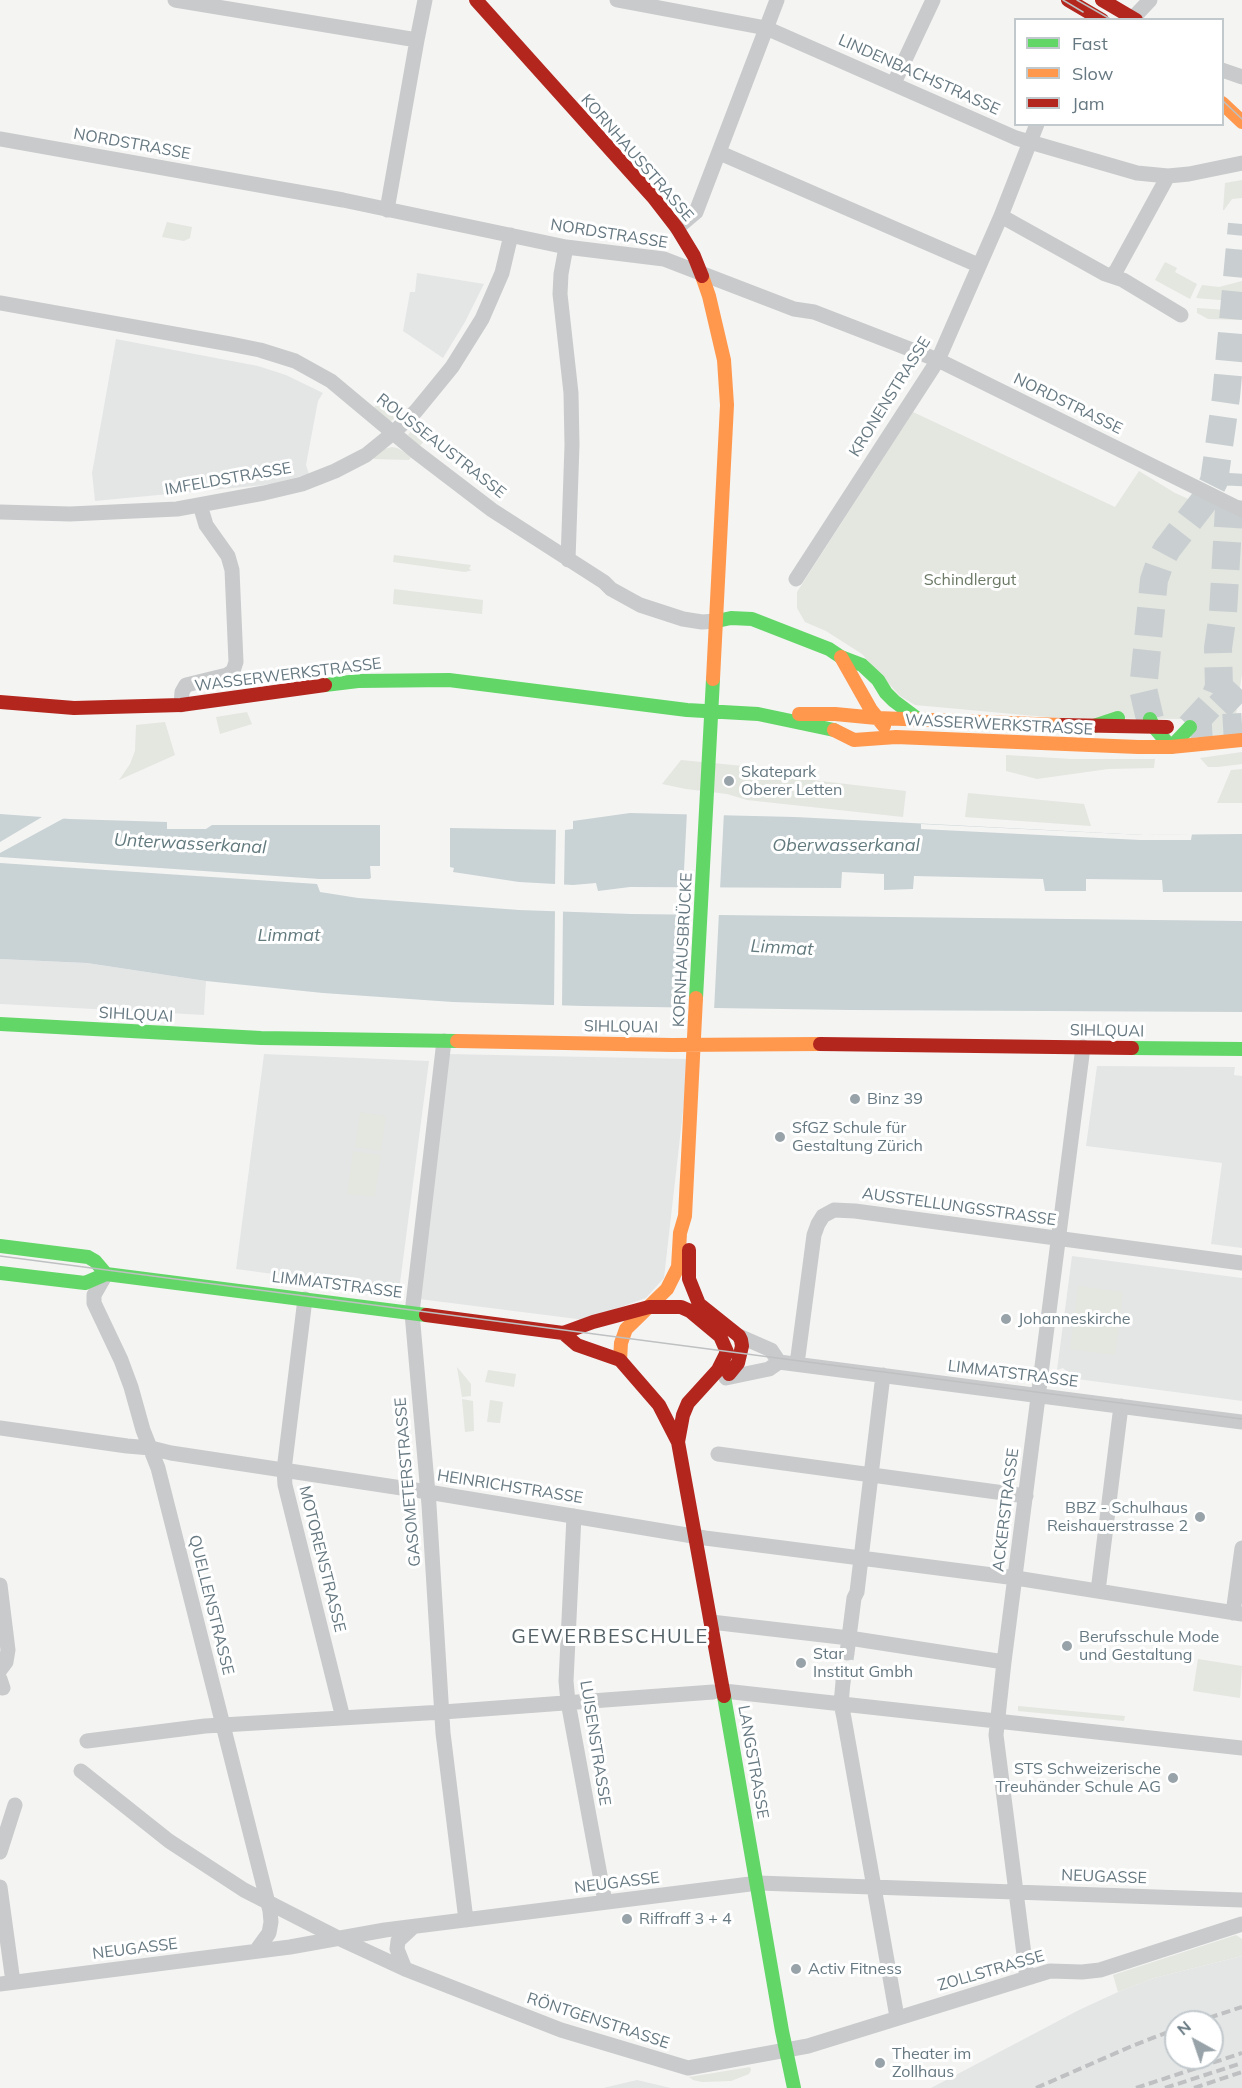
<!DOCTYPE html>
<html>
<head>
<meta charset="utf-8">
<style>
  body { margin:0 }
  #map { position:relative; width:1242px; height:2088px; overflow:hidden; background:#f4f4f3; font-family:Mulish,sans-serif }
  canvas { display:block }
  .legend { position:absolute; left:1014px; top:18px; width:210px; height:108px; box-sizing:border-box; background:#fff; border:2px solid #c2c9cd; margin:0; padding:8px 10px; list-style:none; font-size:18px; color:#667881 }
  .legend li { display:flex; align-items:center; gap:12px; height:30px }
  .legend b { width:30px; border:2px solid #c2c9cd }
  .north { position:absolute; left:1164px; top:2010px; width:60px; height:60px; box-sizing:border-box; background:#fff; border:2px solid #c2c9cd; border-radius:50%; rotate:320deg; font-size:16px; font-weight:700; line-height:24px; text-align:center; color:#667881 }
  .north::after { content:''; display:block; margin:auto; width:21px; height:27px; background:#98a3a9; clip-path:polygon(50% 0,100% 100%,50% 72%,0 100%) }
</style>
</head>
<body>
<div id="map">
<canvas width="1242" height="2088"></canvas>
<ul class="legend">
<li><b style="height:8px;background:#63d668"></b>Fast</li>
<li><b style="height:8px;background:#ff974d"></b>Slow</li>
<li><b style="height:8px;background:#b3261e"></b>Jam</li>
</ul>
<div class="north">N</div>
</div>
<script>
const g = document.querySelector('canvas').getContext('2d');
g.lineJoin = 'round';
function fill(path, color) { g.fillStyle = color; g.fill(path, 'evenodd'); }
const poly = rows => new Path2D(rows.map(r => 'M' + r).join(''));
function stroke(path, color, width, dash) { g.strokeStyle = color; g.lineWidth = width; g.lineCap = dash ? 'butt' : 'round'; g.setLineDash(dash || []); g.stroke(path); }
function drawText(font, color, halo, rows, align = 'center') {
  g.font = font + ' Mulish,sans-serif'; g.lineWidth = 6; g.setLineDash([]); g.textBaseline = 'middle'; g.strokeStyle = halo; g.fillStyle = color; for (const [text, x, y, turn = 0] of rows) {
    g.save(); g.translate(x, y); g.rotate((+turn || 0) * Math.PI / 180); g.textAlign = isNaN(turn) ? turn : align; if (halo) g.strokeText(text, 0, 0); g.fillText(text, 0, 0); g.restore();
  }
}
fill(poly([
  [417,273,484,284,465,322,443,358,403,331,410,292,415,292],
  [116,339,258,366,286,375,323,393,318,401,306,465,309,474,272,484,254,486,95,501,92,473],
  [0,959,87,963,206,981,204,1015,0,1004],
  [264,1054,429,1061,399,1291,236,1269],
  [448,1054,689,1059,664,1278,646,1298,585,1320,419,1299],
  [1097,1066,1235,1067,1234,1075,1242,1076,1242,1248,1211,1244,1222,1163,1086,1146],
  [1072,1256,1242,1278,1242,1401,1062,1377,1065,1375,1066,1371,1063,1368,1057,1370],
  [1242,1956,1242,2088,931,2088,1079,2010,1118,1992,1154,1978],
  [1176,2022,1212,2022,1212,2058,1176,2058],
  [637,2080,671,2088,603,2088]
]), '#e4e6e6');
fill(poly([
  [1242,180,1242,198,1232,199,1224,210,1223,210,1225,183],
  [167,222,192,227,190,238,184,241,162,237],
  [1165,262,1177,268,1175,272,1197,284,1190,299,1155,280],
  [1242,281,1242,302,1196,298,1202,285,1219,287],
  [1197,308,1242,311,1242,320,1208,319,1197,313],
  [375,406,403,407,405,409,390,422,372,411],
  [913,412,1115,507,1139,471,1175,493,1242,523,1242,674,1232,742,1205,744,1182,719,1057,718,915,705,900,696,862,654,826,631,805,622,797,608,797,592],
  [418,422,428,433,427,438,419,447,408,435],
  [392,447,397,448,412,456,409,460,374,459,373,456,380,450],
  [394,555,471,565,469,569,472,570,465,572,393,562],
  [394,589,483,600,482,614,393,604],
  [247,712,252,724,220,734,216,717],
  [165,722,175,755,119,780,130,764,135,751,136,725],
  [1242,752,1242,764,1218,767,1208,767,1200,758],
  [1006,755,1071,759,1155,759,1154,768,1108,769,1037,779,1006,771],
  [681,760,795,771,795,778,906,791,903,817,747,800,727,794,686,789,662,784],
  [1242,769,1242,803,1217,803,1231,770],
  [968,793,1084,804,1091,826,965,817],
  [360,1112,386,1116,381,1151,355,1147],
  [353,1151,381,1155,375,1197,347,1194],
  [1078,1286,1123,1292,1115,1355,1070,1349],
  [457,1367,471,1384,471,1396,462,1397],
  [488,1370,516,1374,514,1387,485,1382],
  [462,1399,473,1401,474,1431,465,1432],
  [490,1400,503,1402,500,1423,487,1422],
  [1198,1659,1242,1666,1240,1698,1193,1691],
  [1018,1706,1125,1716,1124,1721,1018,1711],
  [1236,1935,1242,1939,1242,1956,1154,1978,1118,1992,1113,1975],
  [750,2067,751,2070,749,2074,731,2081,702,2082,693,2080,689,2077]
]), '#e4e6e0');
fill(poly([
  [630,813,795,817,1144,835,1242,834,1242,892,1163,892,1162,880,1086,879,1086,891,1045,891,1043,879,914,876,913,889,884,890,884,874,842,872,841,888,630,887,598,891,596,883,573,885,519,882,453,872,454,868,450,867,450,828,565,830,573,829,573,821],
  [0,814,70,819,167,822,167,829,206,829,212,825,380,825,380,866,370,866,371,878,369,879,320,879,0,857],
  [0,863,317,884,320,892,358,898,519,910,631,914,1242,921,1242,1012,849,1010,583,1006,453,1002,323,993,206,981,87,963,0,959]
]), '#c9d2d4');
fill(poly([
  [687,811,724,812,720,890,683,890],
  [47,814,68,816,0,853,0,842],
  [921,824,1144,835,1192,834,1191,840,1140,840,921,829],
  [556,829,565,829,564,886,555,886],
  [555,909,563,909,562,1008,554,1008],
  [682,911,719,912,714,1011,677,1011]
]), '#f4f4f3');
stroke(poly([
  [843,1682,847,1653]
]), '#c9cfd1', 15, [15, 8]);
stroke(poly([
  [1190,727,1242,724]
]), '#c9cfd1', 22, [22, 11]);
stroke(poly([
  [1219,687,1242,709],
  [1150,719,1143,689,1154,580,1161,560,1167,549,1204,501,1214,481,1226,397,1242,224],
  [1190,727,1213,702,1219,687,1218,648,1223,613,1231,473]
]), '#c9cfd1', 28, [28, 14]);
stroke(poly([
  [175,0,417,40],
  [617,0,766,28,1016,138,1137,173,1168,176,1189,174,1242,163],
  [1134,17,1150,0],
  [1222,70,1242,77],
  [894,83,933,0],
  [0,139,343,200,566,247,664,259,794,309,814,312,938,360,1242,510],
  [720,153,978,265],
  [387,210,417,40,425,0],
  [1001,216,1105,274,1123,280,1181,315],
  [677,228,696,212,777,0],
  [566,247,561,274,560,294,571,393,572,445,568,560],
  [1111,275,1116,271,1168,176],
  [0,303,230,344,260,350,295,361,331,381,416,452,492,510,604,582,611,589,640,605,683,619,702,622,717,621],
  [0,512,70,514,177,509,264,493,302,484,335,471,366,455,393,433,416,411,452,367,482,319,502,273,511,235],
  [796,579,938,360,1001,216,1037,124],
  [181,705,182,692,186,685,227,675,233,671,236,662,232,570,228,556,206,525,200,505],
  [444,1041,412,1313,429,1505,443,1733,466,1920],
  [106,1274,94,1295,94,1303,121,1360,131,1387,143,1430,158,1468,270,1911,271,1922,269,1933,256,1951],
  [305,1299,284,1470,285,1485,343,1718],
  [739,1336,771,1350,779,1362],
  [779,1362,1242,1422],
  [797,1364,814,1235,818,1224,823,1216,834,1210,855,1211,1242,1263],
  [726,1378,769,1369,779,1362],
  [0,1428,127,1446,151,1448,171,1453,428,1492,705,1538,1016,1578,1242,1614],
  [718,1454,1026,1496],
  [574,1516,566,1681,568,1702,605,1902],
  [0,1585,8,1650,6,1662,0,1670],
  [1098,1591,1121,1406],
  [1233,1613,1242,1548],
  [711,1622,849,1638,1004,1662],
  [847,1653,854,1598,857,1592,883,1375],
  [0,1679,3,1688],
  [843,1682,841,1704,844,1718,897,2017],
  [724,1691,1242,1748],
  [87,1741,205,1726,443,1712,713,1692],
  [81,1771,169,1841,244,1890,338,1938,405,1969,561,2030,688,2068,808,2046,1050,1971,1082,1972,1100,1970,1242,1924],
  [0,1852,15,1805],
  [0,1887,13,1982],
  [405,1969,397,1949,398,1941,413,1927],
  [1027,1978,996,1735,1004,1662,1083,1047],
  [0,1984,290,1947,385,1930,758,1883,1242,1900]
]), '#c9cacb', 15);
stroke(poly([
  [717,621,731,618,752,619,829,649,841,657,862,665,878,680,886,693,894,701,918,719],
  [325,685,358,681,449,680,687,710,758,714,834,730],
  [1150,719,1153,726,1171,747,1190,727],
  [1094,726,1118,718],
  [696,998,713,679],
  [0,1024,261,1038,457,1041],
  [1132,1048,1242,1049],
  [0,1246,88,1257,95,1261,106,1274],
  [0,1273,85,1283,106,1274,426,1315],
  [724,1696,782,2031,794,2088]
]), '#63d668', 14);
stroke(poly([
  [1222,103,1242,122],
  [702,276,709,296,724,360,727,405,713,679],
  [841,657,871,710,884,726],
  [799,714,835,714,877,718,1062,725],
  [834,730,854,740,896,737,1138,747,1171,747,1242,740],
  [457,1041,672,1045,820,1044],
  [620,1360,621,1343,626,1329,667,1289,678,1267,680,1233,685,1216,696,998]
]), '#ff974d', 14);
stroke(poly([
  [476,0,653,197,677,228,694,256,702,276],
  [1068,0,1102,20],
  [1102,0,1136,20],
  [0,702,74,708,181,705,325,685],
  [1062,725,1167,727],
  [820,1044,1132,1048],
  [689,1250,689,1279,699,1304,739,1336,741,1340,742,1346,738,1363,729,1374],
  [426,1315,563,1333,593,1322,649,1307,681,1307,690,1311,720,1336,727,1352,718,1370,688,1403,683,1415,678,1442],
  [563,1333,577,1345,620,1360,659,1405,678,1442,724,1696]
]), '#b3261e', 14);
stroke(poly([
  [1063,0,1083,12],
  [1077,0,1112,20],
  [1222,100,1242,119],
  [0,1256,1242,1419]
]), '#bec0c1', 1.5);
stroke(poly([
  [1196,2022,1242,2007],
  [1036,2088,1132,2046,1176,2029],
  [1136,2088,1242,2053],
  [1165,2088,1242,2063],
  [1194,2088,1242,2072]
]), '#bec0c1', 4, [9, 4.5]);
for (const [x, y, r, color] of [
  [729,781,6,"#98a3a9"],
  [855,1099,6,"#98a3a9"],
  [780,1137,6,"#98a3a9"],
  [1006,1319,6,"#98a3a9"],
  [1200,1517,6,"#98a3a9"],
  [1067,1646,6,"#98a3a9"],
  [801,1663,6,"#98a3a9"],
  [1173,1778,6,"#98a3a9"],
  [627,1919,6,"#98a3a9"],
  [796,1969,6,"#98a3a9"],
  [880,2063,6,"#98a3a9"]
]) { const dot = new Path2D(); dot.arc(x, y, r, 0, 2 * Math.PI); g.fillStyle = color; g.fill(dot); stroke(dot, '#fff', 2); }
drawText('16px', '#667881', '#fff', [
  ["LINDENBACHSTRASSE",919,75,24],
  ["NORDSTRASSE",132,144,10],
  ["KORNHAUSSTRASSE",637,158,49],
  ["NORDSTRASSE",609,234,9],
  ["KRONENSTRASSE",890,397,-58],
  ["NORDSTRASSE",1068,404,26],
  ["ROUSSEAUSTRASSE",441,446,38],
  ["IMFELDSTRASSE",228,479,-10],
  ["WASSERWERKSTRASSE",288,675,-7],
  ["WASSERWERKSTRASSE",999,725,3],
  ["KORNHAUSBRÜCKE",683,950,-87],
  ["SIHLQUAI",136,1015,3],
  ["SIHLQUAI",621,1027,1],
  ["SIHLQUAI",1107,1031,1],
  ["AUSSTELLUNGSSTRASSE",959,1207,8],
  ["LIMMATSTRASSE",337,1285,7],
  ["LIMMATSTRASSE",1013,1374,7],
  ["GASOMETERSTRASSE",408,1482,-95],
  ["HEINRICHSTRASSE",510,1487,9],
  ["ACKERSTRASSE",1006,1510,-83],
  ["MOTORENSTRASSE",322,1559,76],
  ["QUELLENSTRASSE",211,1605,76],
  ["LUISENSTRASSE",595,1743,81],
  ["LANGSTRASSE",753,1762,80],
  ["NEUGASSE",1104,1877,2],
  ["NEUGASSE",617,1883,-7],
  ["NEUGASSE",135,1949,-7],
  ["ZOLLSTRASSE",991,1971,-16],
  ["RÖNTGENSTRASSE",598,2021,18]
]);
drawText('16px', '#6b7965', '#fff', [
  ["Schindlergut",970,580]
]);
drawText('16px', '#667881', '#fff', [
  ["Skatepark",741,772],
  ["Oberer Letten",741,790],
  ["Binz 39",867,1099],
  ["SfGZ Schule für",792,1128],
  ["Gestaltung Zürich",792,1146],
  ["Johanneskirche",1018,1319],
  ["BBZ - Schulhaus",1188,1508,"right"],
  ["Reishauerstrasse 2",1188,1526,"right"],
  ["Berufsschule Mode",1079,1637],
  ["und Gestaltung",1079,1655],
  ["Star",813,1654],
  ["Institut Gmbh",813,1672],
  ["STS Schweizerische",1161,1769,"right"],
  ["Treuhänder Schule AG",1161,1787,"right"],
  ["Riffraff 3 + 4",639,1919],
  ["Activ Fitness",808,1969],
  ["Theater im",892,2054],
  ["Zollhaus",892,2072]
], 'left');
drawText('italic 18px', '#627a7e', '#fff', [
  ["Unterwasserkanal",190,844,3],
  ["Oberwasserkanal",846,846],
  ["Limmat",289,936],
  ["Limmat",782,948,3]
]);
g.letterSpacing = '1.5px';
drawText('20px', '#546167', '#fff', [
  ["GEWERBESCHULE",610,1637]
]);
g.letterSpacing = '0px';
</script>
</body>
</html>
